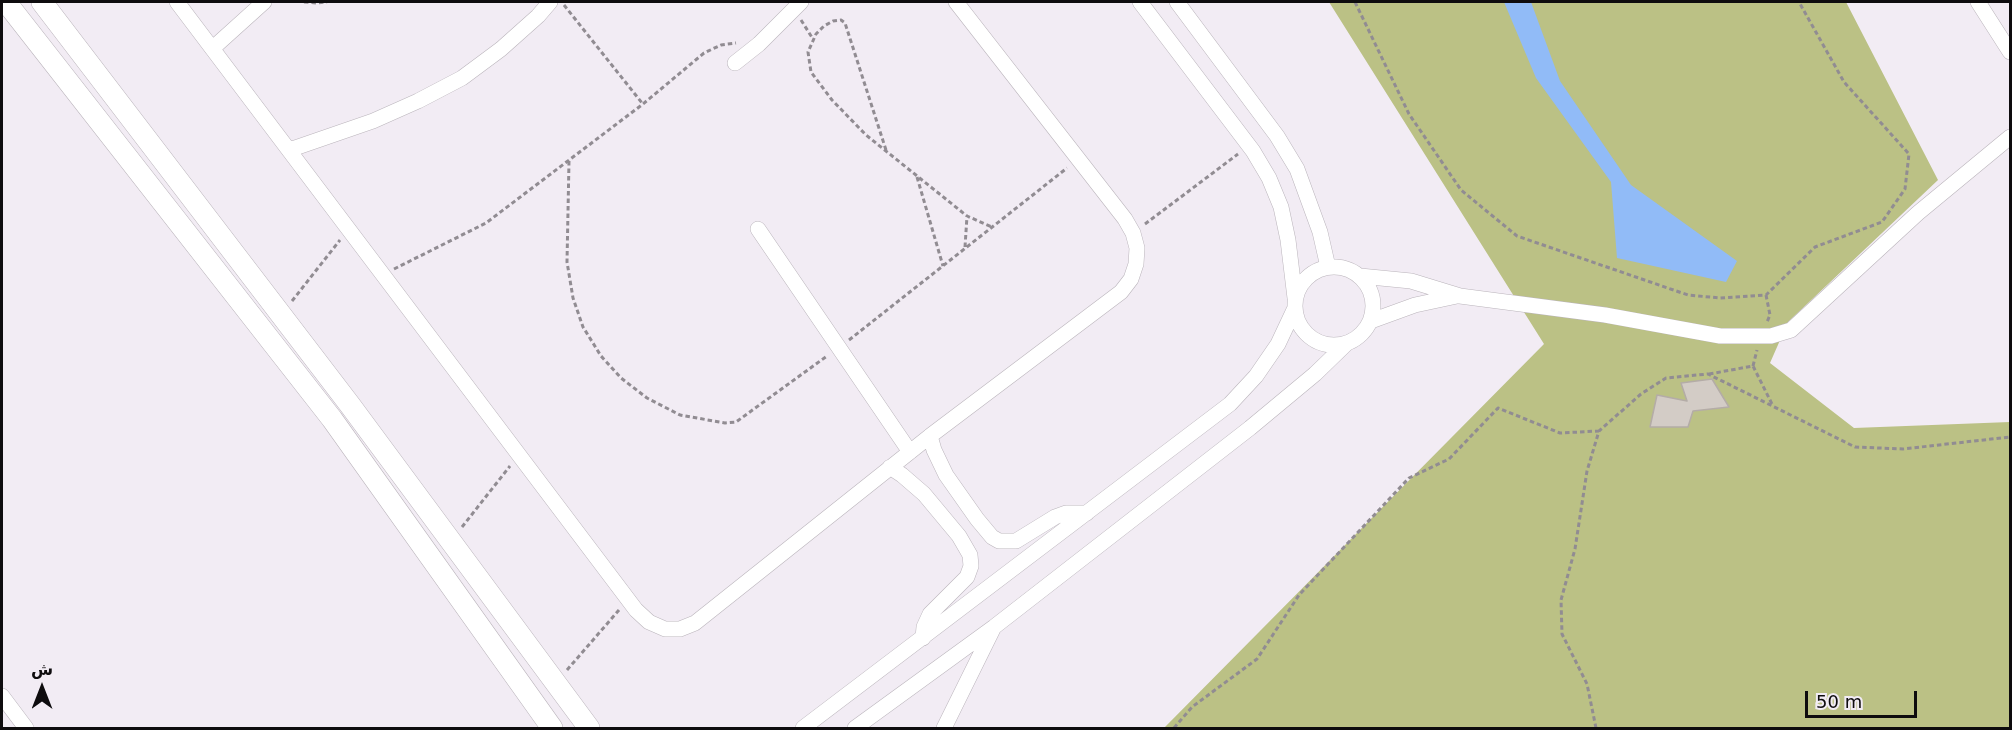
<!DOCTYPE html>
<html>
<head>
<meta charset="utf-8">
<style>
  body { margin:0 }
  #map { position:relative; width:2012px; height:730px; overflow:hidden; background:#f2ecf4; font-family:"DejaVu Sans","Noto Naskh Arabic",sans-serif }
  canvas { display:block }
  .frame { position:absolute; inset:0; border:3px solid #0e0c0e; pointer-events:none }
  .north { position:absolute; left:12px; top:658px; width:60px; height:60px; -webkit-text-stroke:4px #f2ecf4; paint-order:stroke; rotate:0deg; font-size:16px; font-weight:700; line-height:24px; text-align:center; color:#0e0c0e }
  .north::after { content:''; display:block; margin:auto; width:21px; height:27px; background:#0e0c0e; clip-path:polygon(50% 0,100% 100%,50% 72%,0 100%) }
  .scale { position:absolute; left:1805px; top:691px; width:112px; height:27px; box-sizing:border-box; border:3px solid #0e0c0e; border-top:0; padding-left:8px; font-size:18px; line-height:21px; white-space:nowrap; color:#0e0c0e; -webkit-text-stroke:4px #f2ecf4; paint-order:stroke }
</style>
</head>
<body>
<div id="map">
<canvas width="2012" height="730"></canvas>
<div class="frame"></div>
<div class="north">ش</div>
<div class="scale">50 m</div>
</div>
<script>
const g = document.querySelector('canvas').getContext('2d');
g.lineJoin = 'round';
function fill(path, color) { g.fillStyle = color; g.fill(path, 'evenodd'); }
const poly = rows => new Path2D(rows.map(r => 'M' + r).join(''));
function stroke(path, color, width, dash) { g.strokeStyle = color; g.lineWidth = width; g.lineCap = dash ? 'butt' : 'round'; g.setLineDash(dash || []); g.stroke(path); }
fill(poly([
  [1329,2,1846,2,1938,180,1788,322,1770,363,1854,428,2010,422,2010,728,1164,728,1544,344]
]), '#bbc185');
fill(poly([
  [1504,2,1531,2,1560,81,1631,185,1737,261,1726,282,1617,258,1611,182,1536,78]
]), '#91bbf7');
const building = poly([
  [1712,379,1729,407,1693,411,1688,427,1650,427,1657,395,1687,401,1681,383,1712,379]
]);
fill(building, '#d3ccc6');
stroke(building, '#b4aca7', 1.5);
const street = poly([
  [177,2,636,610,649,622,665,629,680,629,695,623,930,436,1121,292,1131,279,1136,264,1137,248,1133,233,1125,219,956,2],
  [1140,2,1253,151,1269,178,1281,207,1288,240,1295,298],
  [1177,2,1277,136,1297,169,1320,232,1328,267],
  [1978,2,2010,52],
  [213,48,264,2],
  [735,63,759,44,801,2],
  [289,150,373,121,418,101,462,78,501,49,538,16,550,2],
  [758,229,910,452],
  '1295 306a39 39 0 1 1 78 0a39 39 0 1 1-78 0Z',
  [1360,276,1411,281,1460,296,1605,315,1720,336,1771,336,1791,330,1918,213,2010,137],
  [1371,321,1415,305,1457,296],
  [930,436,934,450,946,475,977,519,992,537,999,541,1016,541,1055,517,1066,513,1087,513],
  [890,467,902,475,924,494,959,536,970,555,971,566,967,577,930,614,924,627,923,638],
  [2,696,26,728],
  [803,728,1230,404,1256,376,1278,344,1294,310],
  [855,728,994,627,1250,428,1315,374,1346,344],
  [944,728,993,629]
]);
const secondary = poly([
  [6,2,332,419,552,728],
  [42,2,350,405,589,728]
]);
stroke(street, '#bab4bb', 16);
stroke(secondary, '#bab4bb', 22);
stroke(poly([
  [304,2,316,3,327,2],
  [1355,2,1409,114,1461,190,1517,236,1688,295,1720,298,1766,295,1815,247,1882,222,1905,189,1909,154,1844,82,1799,2],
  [564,5,642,103],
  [801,20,813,39],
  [886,150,845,23,841,20,833,21,824,26,816,34,808,52,811,72,832,100,866,135,967,216,992,227],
  [569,161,567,262,573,298,583,327,601,356,621,378,647,398,680,415,725,423,736,422,827,356],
  [917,177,943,266],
  [1145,224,1238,154],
  [965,247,967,216],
  [394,269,486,223,643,104,704,53,721,45,736,43],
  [1766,295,1770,315,1767,322],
  [292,301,340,240],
  [849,340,1067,168],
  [1753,366,1757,350],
  [1709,374,1753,366,1772,404],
  [462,527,510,466],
  [567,670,619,610],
  [1174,728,1192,707,1257,659,1299,595,1409,478,1449,459,1498,408,1560,433,1599,431],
  [1596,728,1587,684,1562,634,1561,600,1575,549,1587,471,1599,431,1641,394,1666,378,1708,374,1855,447,1903,449,2010,437]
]), '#918c92', 3, [4.5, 3]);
stroke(street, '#fff', 15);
stroke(secondary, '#fff', 21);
</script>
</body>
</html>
